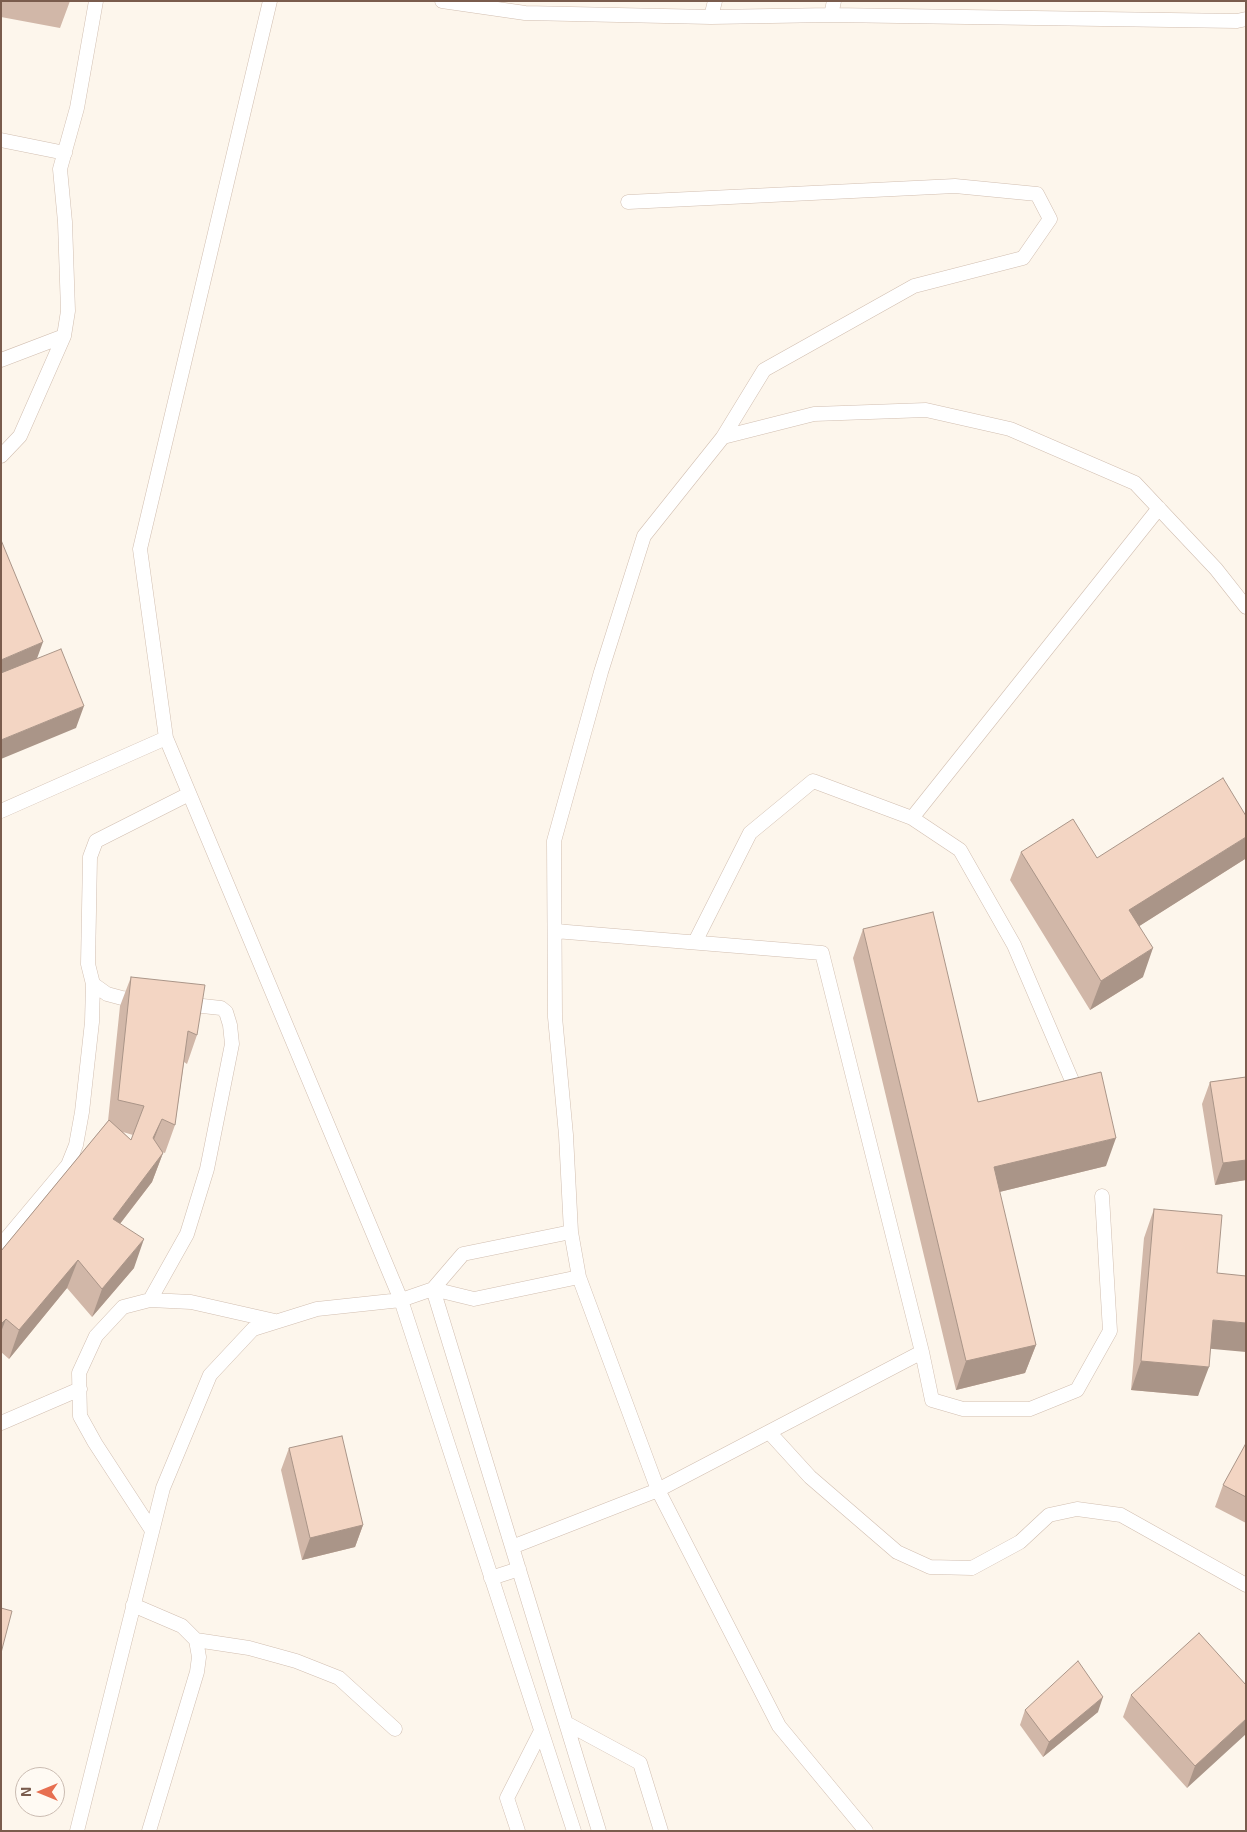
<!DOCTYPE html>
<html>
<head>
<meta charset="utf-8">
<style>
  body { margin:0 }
  #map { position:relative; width:1247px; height:1832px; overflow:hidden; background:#fdf6ec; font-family:"Exo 2",sans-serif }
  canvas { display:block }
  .frame { position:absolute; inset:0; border:2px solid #7a5c4d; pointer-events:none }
  .north { position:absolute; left:15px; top:1767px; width:50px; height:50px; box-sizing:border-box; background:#fffaf3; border:1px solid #cabbb1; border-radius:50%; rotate:270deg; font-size:14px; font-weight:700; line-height:20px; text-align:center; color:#7a5c4d }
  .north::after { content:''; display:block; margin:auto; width:18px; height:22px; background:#e76f51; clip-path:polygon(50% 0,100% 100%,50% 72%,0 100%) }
</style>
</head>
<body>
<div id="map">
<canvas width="1247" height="1832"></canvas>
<div class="frame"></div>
<div class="north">N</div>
</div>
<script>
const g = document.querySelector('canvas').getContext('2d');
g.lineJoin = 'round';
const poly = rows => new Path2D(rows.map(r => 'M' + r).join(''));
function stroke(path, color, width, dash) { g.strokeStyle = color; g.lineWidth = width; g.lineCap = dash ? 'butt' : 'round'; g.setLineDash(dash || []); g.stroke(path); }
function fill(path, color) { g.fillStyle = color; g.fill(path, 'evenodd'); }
const lane = poly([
  [270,1,140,549,166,738,401,1300,574,1831],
  [442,1,525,13,711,17,831,15,1237,21,1246,19],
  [831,15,834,1],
  [711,17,715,1],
  [1,140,65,153],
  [628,202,955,186,1037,194,1050,219,1023,258,914,286,764,370,723,437],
  [1,360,64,336,68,311,65,222,60,169,77,108,96,1],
  [1,456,20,436,64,336],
  [1,811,166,738],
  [912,818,1159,508],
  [695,942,750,833,813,781,912,818,960,850,1014,945,1073,1083],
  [140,1000,122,998,107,994,93,984,88,964,90,857,96,841,189,794],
  [571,1232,463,1254,433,1289,474,1299,579,1277],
  [1,1245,68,1165,76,1145,82,1112,92,1022,93,984],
  [150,1300,187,1234,207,1169,232,1044,230,1025,226,1012,221,1008,184,1004],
  [922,1352,932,1400,963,1409,1030,1409,1077,1390,1110,1331,1102,1196],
  [1,1423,80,1389],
  [769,1432,810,1477,897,1552,930,1567,972,1568,1020,1542,1049,1515,1077,1509,1121,1515,1246,1585],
  [151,1529,95,1443,80,1416,79,1373,96,1336,123,1307,150,1300,191,1302,275,1321],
  [512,1547,658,1490,922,1352,822,953,555,931],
  [491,1578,519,1569],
  [133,1605,182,1626,196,1640,199,1657,197,1672,149,1831],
  [196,1640,249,1648,296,1661,339,1678,395,1729],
  [566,1723,640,1763,661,1831],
  [77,1831,163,1488,210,1375,253,1329,317,1309,401,1300,433,1289,599,1831],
  [518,1831,507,1798,541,1731],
  [866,1831,779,1726,658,1490,579,1277,571,1232,566,1135,555,1017,554,841,601,672,644,536,723,437,814,414,926,410,1010,429,1135,483,1216,569,1246,607]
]);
stroke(lane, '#d1beb0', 15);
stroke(lane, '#fff', 14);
fill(poly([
  [1,1,70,1,60,28,1,17],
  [1021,852,1097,858,1245,859,1139,926,1143,977,1090,1010,1010,880],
  [863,929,978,1102,1106,1166,999,1192,1036,1345,1025,1373,956,1390,853,958],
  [131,977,197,1035,187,1064,184,1062,175,1125,165,1153,162,1152,163,1153,152,1182,120,1224,134,1268,92,1317,67,1288,9,1359,1,1352,1,1251,108,1121,120,1006],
  [123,1132,133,1135,131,1140],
  [1246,1077,1246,1180,1215,1185,1202,1104,1210,1082],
  [1154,1209,1210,1349,1198,1396,1131,1390,1144,1238],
  [1246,1445,1246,1523,1215,1507,1223,1485],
  [289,1448,363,1525,355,1547,302,1560,281,1470],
  [1246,1685,1187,1788,1123,1717,1131,1695],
  [1025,1710,1098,1712,1043,1757,1020,1725]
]), '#d1b7a8');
fill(poly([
  [43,642,35,664,1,679,1,660],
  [84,706,76,728,1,759,1,740],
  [1246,837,1246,857,1245,859,1119,939,1129,910],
  [1153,948,1143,977,1090,1010,1101,981],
  [162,1119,151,1147,153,1138],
  [1116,1138,1106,1166,983,1196,994,1167],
  [163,1153,152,1182,102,1247,113,1219],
  [1246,1160,1246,1180,1215,1185,1223,1163],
  [144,1239,134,1268,92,1317,102,1289],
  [78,1260,67,1288,9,1359,19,1330],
  [6,1319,1,1332,1,1324],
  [1213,1320,1246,1323,1246,1352,1202,1348],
  [1036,1345,1025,1373,956,1390,966,1361],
  [1141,1361,1209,1367,1198,1396,1131,1390],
  [363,1525,355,1547,302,1560,310,1538],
  [1103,1697,1098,1712,1043,1757,1049,1742],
  [1246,1719,1246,1734,1187,1788,1195,1766]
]), '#aa9588');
const building = poly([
  [1,540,43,642,1,660,1,540],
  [61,649,84,706,1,740,1,673,61,649],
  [1223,778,1246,816,1246,837,1129,910,1153,948,1101,981,1021,852,1073,819,1097,858,1223,778],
  [933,912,978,1102,1101,1072,1116,1138,994,1167,1036,1345,966,1361,863,929,933,912],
  [131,977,205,985,197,1035,188,1031,175,1125,162,1119,153,1138,163,1153,113,1219,144,1239,102,1289,78,1260,19,1330,6,1319,1,1324,1,1251,109,1120,131,1140,144,1106,118,1100,131,977],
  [1246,1077,1246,1160,1223,1163,1210,1082,1246,1077],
  [1154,1209,1222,1215,1217,1273,1246,1276,1246,1323,1213,1320,1209,1367,1141,1361,1154,1209],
  [342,1436,363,1525,310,1538,289,1448,342,1436],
  [1245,1445,1246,1445,1246,1497,1223,1485,1245,1445],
  [1,1608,12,1611,1,1653,1,1608],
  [1199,1633,1246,1685,1246,1719,1195,1766,1131,1695,1199,1633],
  [1078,1661,1103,1697,1049,1742,1025,1710,1078,1661]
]);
fill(building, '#f3d5c3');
stroke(building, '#aa9588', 1);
</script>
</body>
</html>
